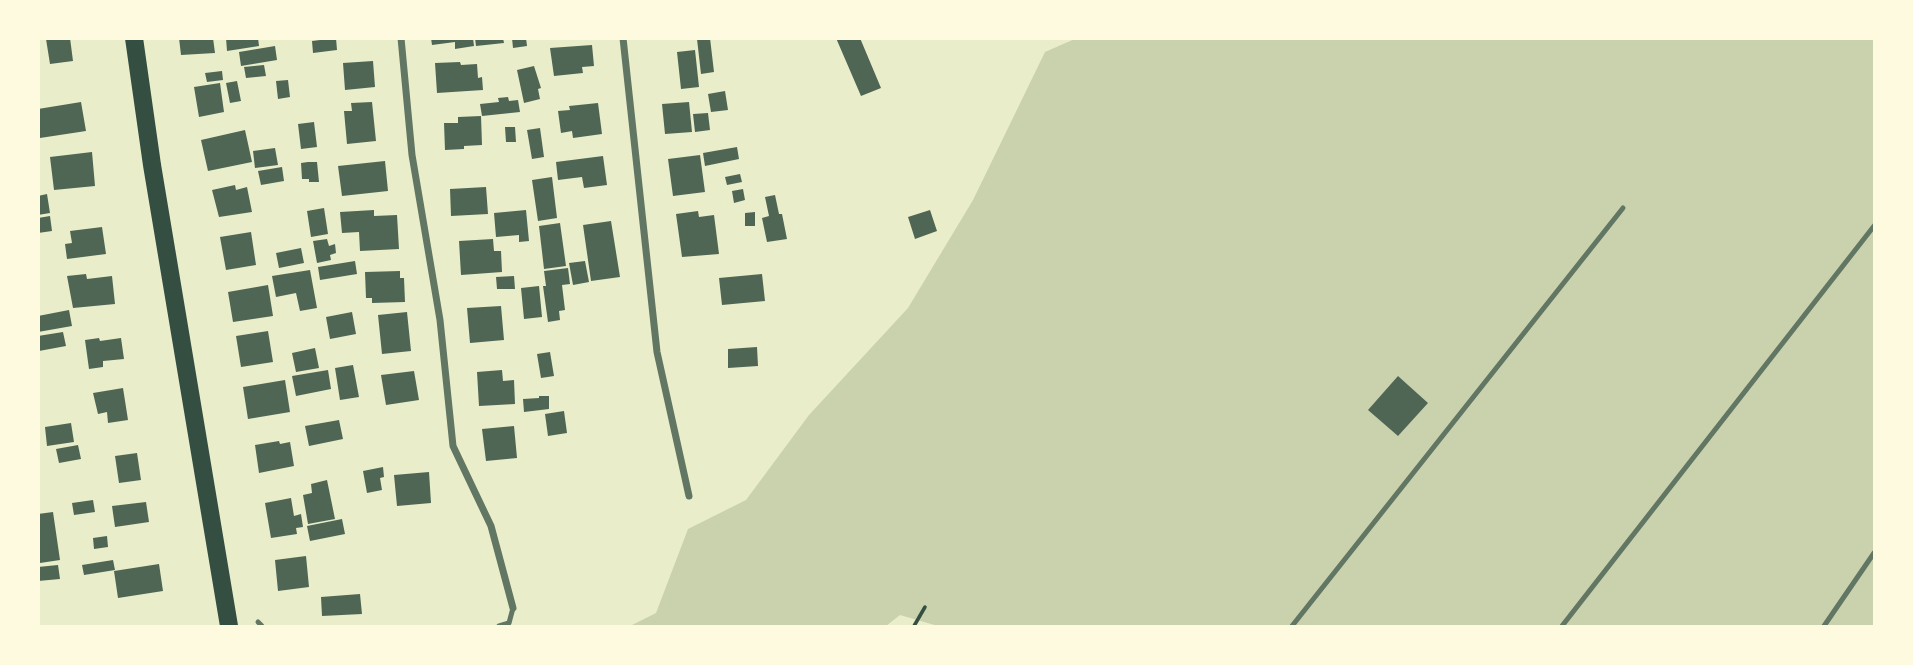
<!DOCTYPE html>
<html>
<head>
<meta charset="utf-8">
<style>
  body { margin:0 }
  #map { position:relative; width:1913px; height:665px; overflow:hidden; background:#e9edc9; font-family:Commissioner,sans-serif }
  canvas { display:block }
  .frame { position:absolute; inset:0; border:40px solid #fefae0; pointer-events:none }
</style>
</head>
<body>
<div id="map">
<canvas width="1913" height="665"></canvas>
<div class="frame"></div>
</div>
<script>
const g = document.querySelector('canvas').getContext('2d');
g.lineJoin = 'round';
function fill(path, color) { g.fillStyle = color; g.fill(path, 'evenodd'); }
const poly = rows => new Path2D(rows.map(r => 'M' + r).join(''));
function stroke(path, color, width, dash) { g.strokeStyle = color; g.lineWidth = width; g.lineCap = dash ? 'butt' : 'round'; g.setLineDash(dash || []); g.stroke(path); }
fill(poly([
  [1077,38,1874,39,1874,626,938,626,900,615,886,626,630,626,656,613,688,529,746,500,809,415,908,308,973,200,1045,52]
]), '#cad2ad');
fill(poly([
  [70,38,73,61,50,64,46,39],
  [179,38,213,38,215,53,181,55],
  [226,38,258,38,259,46,227,51],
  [336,38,337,50,313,53,312,41],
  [431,38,473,38,474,46,455,49,455,42,432,45],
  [475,38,503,38,504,43,476,46],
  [512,38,526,38,527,46,513,48],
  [710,38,714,72,701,74,697,39],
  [836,38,860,38,881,88,861,96],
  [592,45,594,66,582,67,583,73,554,76,550,48],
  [275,46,277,60,241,66,239,52],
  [695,50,699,87,681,89,677,52],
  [373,61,375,87,345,90,343,63],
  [460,62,461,65,477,64,478,78,482,77,483,90,437,93,435,63],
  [264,65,266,76,246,78,244,67],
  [534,66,541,88,538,89,540,99,524,103,517,70],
  [222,71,223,80,207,82,205,73],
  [288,80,290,97,278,99,276,81],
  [237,81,241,101,230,103,226,83],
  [220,83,224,112,199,117,194,87],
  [725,91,728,110,711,112,708,94],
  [508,97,509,101,518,100,520,112,482,116,480,104,499,102,498,98],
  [81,102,86,131,40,138,38,109],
  [372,102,376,141,347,144,344,111,352,111,351,103],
  [689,102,692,132,665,134,662,104],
  [598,103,602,134,573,138,572,131,561,133,558,111,570,110,569,106],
  [708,113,710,130,695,132,693,114],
  [481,116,482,145,464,146,464,149,445,150,444,123,458,123,458,117],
  [314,122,317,147,301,149,298,124],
  [505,127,515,127,516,142,506,142],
  [540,128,544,157,532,159,527,130],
  [245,130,252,162,208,171,201,140],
  [737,147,739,159,705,166,703,153],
  [275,148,278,165,255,168,253,151],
  [92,152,95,186,54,190,50,157],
  [700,155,705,192,673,196,668,159],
  [603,156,607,185,584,188,582,177,558,180,556,162],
  [385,161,388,191,342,196,338,166],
  [308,162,317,162,319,182,309,182,309,179,302,179,301,163],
  [282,167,284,181,261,185,258,171],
  [740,174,742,182,727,185,725,177],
  [552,177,557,218,538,221,532,180],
  [235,185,236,190,247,187,252,212,219,217,212,190],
  [486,187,488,214,451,216,450,189],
  [743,189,745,200,734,203,732,191],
  [47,194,50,213,38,215,38,196],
  [775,195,779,214,782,214,787,239,767,242,762,218,769,216,765,197],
  [324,208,328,234,311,237,307,211],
  [374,210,374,216,397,215,399,249,360,251,359,232,342,233,340,212],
  [526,210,529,241,519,242,519,235,496,237,494,213],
  [930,210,937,231,915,239,908,217],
  [698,211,699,217,714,215,719,254,682,257,676,214],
  [755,212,755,226,745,226,745,213],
  [50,216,52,231,38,233,38,218],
  [611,221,620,277,591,281,583,225],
  [560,223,566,266,544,269,539,226],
  [102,227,106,254,67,259,65,244,72,243,70,231],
  [251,232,256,265,226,270,220,237],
  [327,239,329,246,335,244,336,253,330,255,331,260,317,263,313,241],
  [493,239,494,251,501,251,502,272,461,275,459,241],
  [301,248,304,263,279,268,276,253],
  [355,261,357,274,320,280,318,267],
  [585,261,589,282,573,285,569,263],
  [568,268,570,284,562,285,565,310,559,311,560,320,548,322,543,286,546,286,544,271],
  [310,270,317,308,300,311,296,293,276,297,272,276],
  [400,271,400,278,404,278,405,302,372,303,372,298,366,298,365,272],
  [86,274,87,279,112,276,115,304,73,308,67,276],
  [762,274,765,301,722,305,719,278],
  [514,276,515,289,497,289,496,277],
  [268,285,273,316,233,322,228,292],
  [539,286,542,317,524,319,521,288],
  [501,306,504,340,470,343,467,308],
  [69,310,72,326,38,332,38,316],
  [352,312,356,334,330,339,326,317],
  [407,312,411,351,382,354,378,315],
  [268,331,273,362,241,367,236,336],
  [63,332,66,346,39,351,38,336],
  [99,338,100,341,121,338,124,359,103,361,103,367,89,369,85,340],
  [757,347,758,366,728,368,728,349],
  [315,348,319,368,296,372,292,353],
  [550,352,554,376,541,378,537,354],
  [353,365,359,397,340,400,335,368],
  [328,370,331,389,296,396,292,376],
  [502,370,503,381,514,380,515,404,479,406,477,372],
  [414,371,419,400,386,405,381,375],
  [1398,376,1428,403,1398,436,1368,410],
  [285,380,290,412,248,419,243,387],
  [123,388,128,420,108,423,107,412,98,414,93,393],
  [539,396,549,396,549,409,524,412,523,399,539,398],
  [564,411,567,433,548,436,545,414],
  [339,420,343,439,309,446,305,426],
  [71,423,74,442,47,446,45,427],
  [514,426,517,458,486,461,482,429],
  [279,441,280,444,290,442,294,466,259,473,255,445],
  [78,445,81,459,59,463,56,449],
  [137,453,141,480,119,483,115,456],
  [383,467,384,477,380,478,382,490,367,493,363,471],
  [429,472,431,503,397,506,394,475],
  [327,480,335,519,308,524,303,495,312,493,311,484],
  [291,498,294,516,301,514,303,527,296,528,297,534,271,538,265,503],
  [93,500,95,512,74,515,72,503],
  [146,502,149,522,115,527,112,506],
  [53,512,60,560,40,563,38,514],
  [342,519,345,534,310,541,307,526],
  [107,536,108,547,94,549,93,538],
  [306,556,309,587,278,591,275,560],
  [113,560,115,570,84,575,82,565],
  [159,564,163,591,118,598,114,571],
  [58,565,60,579,38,581,38,567],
  [360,594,362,614,322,616,321,597]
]), '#4f6655');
stroke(poly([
  [914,626,925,607]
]), '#344e41', 3.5);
stroke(poly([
  [258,622,262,626],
  [499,626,509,623,513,608],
  [1292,626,1623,208],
  [1562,626,1874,226],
  [1824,626,1874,553]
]), '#617663', 5);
stroke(poly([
  [401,38,412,155,440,320,453,446,491,526,513,608],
  [623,38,657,352,689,496]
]), '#617663', 7);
stroke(poly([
  [134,38,152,165,229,626]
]), '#344e41', 18);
</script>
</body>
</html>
